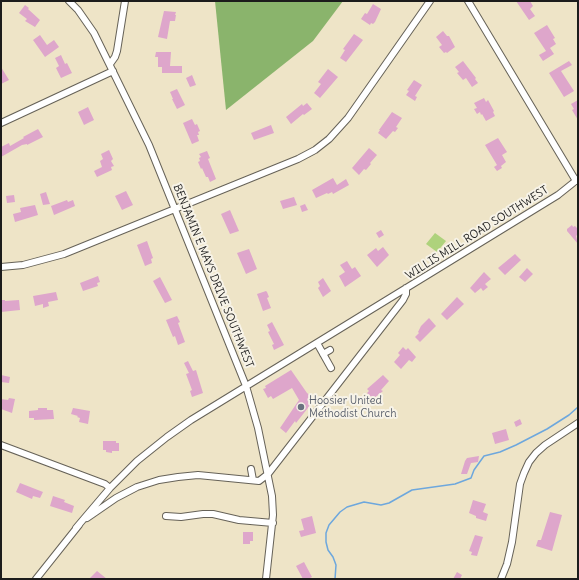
<!DOCTYPE html>
<html>
<head>
<meta charset="utf-8">
<style>
  body { margin:0 }
  #map { position:relative; width:579px; height:580px; overflow:hidden; background:#eee4c7; font-family:Delius,sans-serif }
  canvas { display:block }
  .frame { position:absolute; inset:0; border:2px solid #1c1c1c; pointer-events:none }
</style>
</head>
<body>
<div id="map">
<canvas width="579" height="580"></canvas>
<div class="frame"></div>
</div>
<script>
const g = document.querySelector('canvas').getContext('2d');
g.lineJoin = 'round';
function fill(path, color) { g.fillStyle = color; g.fill(path, 'evenodd'); }
const poly = rows => new Path2D(rows.map(r => 'M' + r).join(''));
function stroke(path, color, width, dash) { g.strokeStyle = color; g.lineWidth = width; g.lineCap = dash ? 'butt' : 'round'; g.setLineDash(dash || []); g.stroke(path); }
function drawText(font, color, halo, rows, align = 'center') {
  g.font = font + ' Delius,sans-serif'; g.lineWidth = 4; g.setLineDash([]); g.textBaseline = 'middle'; g.strokeStyle = halo; g.fillStyle = color; for (const [text, x, y, turn = 0] of rows) {
    g.save(); g.translate(x, y); g.rotate((+turn || 0) * Math.PI / 180); g.textAlign = isNaN(turn) ? turn : align; if (halo) g.strokeText(text, 0, 0); g.fillText(text, 0, 0); g.restore();
  }
}
fill(poly([
  [435,233,446,241,437,252,426,244]
]), '#aed27c');
fill(poly([
  [215,1,343,1,313,41,226,110]
]), '#8ab46c');
stroke(poly([
  [335,579,336,565,333,557,328,550,326,542,326,533,329,525,340,512,347,507,364,502,381,505,389,503,412,490,455,484,471,478,474,470,484,456,500,452,516,445,547,429,569,415,578,407]
]), '#6da7dd', 1.5);
fill(poly([
  [516,1,530,1,533,6,530,9,535,16,529,20],
  [373,4,381,9,375,22,373,24,371,23,370,25,361,19,365,13,367,14],
  [25,5,29,8,28,9,40,20,35,27,25,21,27,19,19,13],
  [164,11,176,12,175,15,176,15,175,21,170,21,167,39,158,37],
  [547,25,555,38,553,39,556,44,550,48,554,54,543,61,539,55,546,51,534,33],
  [443,31,447,36,449,36,455,47,447,53,446,52,444,53,439,47,442,45,436,37],
  [354,34,363,40,346,62,340,58,345,50,343,49],
  [40,35,47,45,54,40,59,47,45,57,33,40],
  [156,52,171,52,170,66,182,66,182,73,162,73,162,67,158,67,158,57,155,57],
  [61,55,65,64,67,63,72,73,61,78,56,68,59,66,55,58],
  [463,61,476,78,475,79,478,83,472,87,466,78,463,80,457,73,459,72,455,67],
  [569,61,572,65,561,71,574,91,564,97,549,73],
  [1,67,9,80,1,84],
  [328,69,338,77,320,98,314,93,321,84,318,82],
  [192,75,196,85,190,87,186,78],
  [414,80,422,85,415,96,417,97,415,101,406,95,409,91,407,90],
  [177,89,185,105,177,109,172,99,173,99,170,92],
  [484,98,486,102,488,100,494,111,493,112,495,116,486,121,482,114,481,115,480,112,477,114,474,109,477,108,474,103],
  [578,100,578,120,572,110,574,109,571,104],
  [307,103,312,109,304,115,303,114,291,124,286,117,302,104,303,106],
  [88,107,94,120,84,125,78,112],
  [392,112,402,118,396,127,398,128,395,132,393,131,386,139,378,133,380,130,379,130],
  [192,119,195,125,197,124,200,131,198,132,199,135,197,135,199,141,192,144,183,123],
  [271,125,274,133,254,140,251,133],
  [38,129,43,137,27,145,27,144,22,145,1,157,1,147,9,143,10,146,24,138,23,137],
  [498,138,507,152,502,155,506,162,501,166,502,168,497,171,494,167,497,165,485,145],
  [369,148,377,155,370,163,371,164,366,170,364,169,359,175,352,168],
  [109,150,113,159,111,161,114,166,111,167,112,170,97,177,94,171,102,167,100,161,103,159,101,154],
  [207,151,210,158,208,159,216,179,210,182,208,177,206,177,202,168,201,169,198,162,200,161,199,158,201,157,199,154],
  [333,178,337,185,346,179,349,185,333,194,332,192,328,194,327,193,316,198,312,190],
  [126,191,133,205,122,210,115,196],
  [46,192,50,204,43,205,40,194],
  [14,195,15,202,7,203,6,196],
  [294,197,297,205,283,209,280,201],
  [67,200,68,202,73,200,75,206,54,215,51,206],
  [305,204,308,210,302,212,300,206],
  [35,205,38,215,15,222,13,214,21,212,20,208],
  [230,210,239,231,230,234,221,214],
  [572,225,573,227,575,226,578,229,578,234,576,236,578,244,567,231,567,229],
  [381,230,384,235,379,238,376,233],
  [147,241,153,258,151,259,152,263,145,266,137,245],
  [383,247,389,255,377,267,367,255,376,248,378,251],
  [249,249,257,269,246,274,237,253],
  [515,254,521,260,505,275,498,268],
  [347,261,352,269,355,267,361,276,345,287,339,276,345,272,340,265],
  [527,268,533,274,525,282,519,277],
  [484,272,491,279,485,284,488,287,483,291,481,288,475,293,470,288],
  [98,276,100,282,97,283,98,286,83,291,80,283],
  [160,277,172,300,165,303,153,281],
  [323,278,331,291,323,297,318,288,320,286,318,282],
  [266,291,267,292,269,297,267,298,271,308,263,311,257,294],
  [56,292,58,300,48,302,49,306,43,308,43,304,35,306,33,296],
  [457,297,464,304,447,320,441,314],
  [1,300,5,300,5,301,19,300,20,310,1,312],
  [177,316,180,322,178,323,185,342,178,345,175,336,173,337,166,320],
  [429,318,436,326,420,342,415,337,419,333,418,332,421,326],
  [272,322,284,345,274,350,272,345,274,344,268,332,270,331,267,325],
  [403,347,406,350,408,348,416,357,412,362,409,360,401,369,394,362,400,355,398,353],
  [188,361,193,371,196,370,203,393,192,397,190,391,192,390,186,374,189,373,184,363],
  [291,370,307,393,315,399,296,423,295,421,286,433,280,428,299,400,292,388,273,399,271,396,268,398,263,389,266,388,265,386],
  [1,375,10,377,9,383,1,382],
  [383,375,389,381,381,390,383,391,373,399,367,393,369,391,367,389],
  [9,398,15,399,12,413,1,409,1,399,8,400],
  [38,408,47,408,47,410,53,410,54,419,34,420,34,418,29,418,29,411,38,410],
  [73,408,90,411,88,424,79,422,80,418,77,417,78,416,71,414],
  [520,419,522,424,516,427,514,422],
  [506,429,509,440,495,444,492,433],
  [103,441,116,441,116,443,119,443,119,451,112,451,112,453,106,452,106,450,103,450],
  [479,456,478,462,471,463,467,474,461,474,465,461,467,458],
  [20,483,43,492,40,498,33,496,32,499,16,492],
  [53,496,65,500,64,502,74,506,72,513,50,506],
  [473,500,486,504,483,512,488,514,486,521,476,518,476,516,469,513],
  [550,512,562,515,552,551,536,546,538,540,541,540],
  [312,516,316,533,301,537,299,531,304,530,301,519],
  [243,532,253,532,253,541,250,541,250,544,243,544],
  [475,535,483,537,477,556,471,555,472,552,469,551],
  [304,562,312,577,308,579,303,579,296,566],
  [97,571,107,579,89,579],
  [457,572,462,575,460,579,453,579]
]), '#dea6cb');
const minor = poly([
  [69,1,78,10,94,33,149,145,246,386,258,428,272,496,273,515,266,579],
  [468,1,576,181],
  [110,64,115,57,117,51,125,1],
  [1,123,113,71],
  [1,267,23,265,64,254,298,159,315,150,329,139,348,118,430,1],
  [317,343,331,368],
  [323,354,330,350],
  [1,445,105,484,110,488],
  [251,469,253,480],
  [166,516,181,517,203,514,213,514,239,520,273,523],
  [87,518,116,498,137,487,159,480,178,477,198,475,259,481,268,474,403,300,406,294,406,288],
  [76,528,110,488,137,461,167,437,191,420,558,195,578,179],
  [36,579,79,525],
  [501,579,507,564,512,542,520,484,524,473,529,462,536,453,545,445,578,423]
]);
stroke(minor, '#666258', 8);
stroke(minor, '#fff', 6);
for (const [x, y, r, color] of [
  [301,407,4,"#6b7280"]
]) { const dot = new Path2D(); dot.arc(x, y, r, 0, 2 * Math.PI); g.fillStyle = color; g.fill(dot); stroke(dot, '#f7f3e8', 1.5); }
drawText('11px', '#1c1c1c', '#f7f3e8', [
  ["WILLIS MILL ROAD SOUTHWEST",477,233,-32],
  ["BENJAMIN E MAYS DRIVE SOUTHWEST",213,276,68]
]);
drawText('11px', '#5b616d', '#f7f3e8', [
  ["Hoosier United",309,401],
  ["Methodist Church",309,414]
], 'left');
</script>
</body>
</html>
